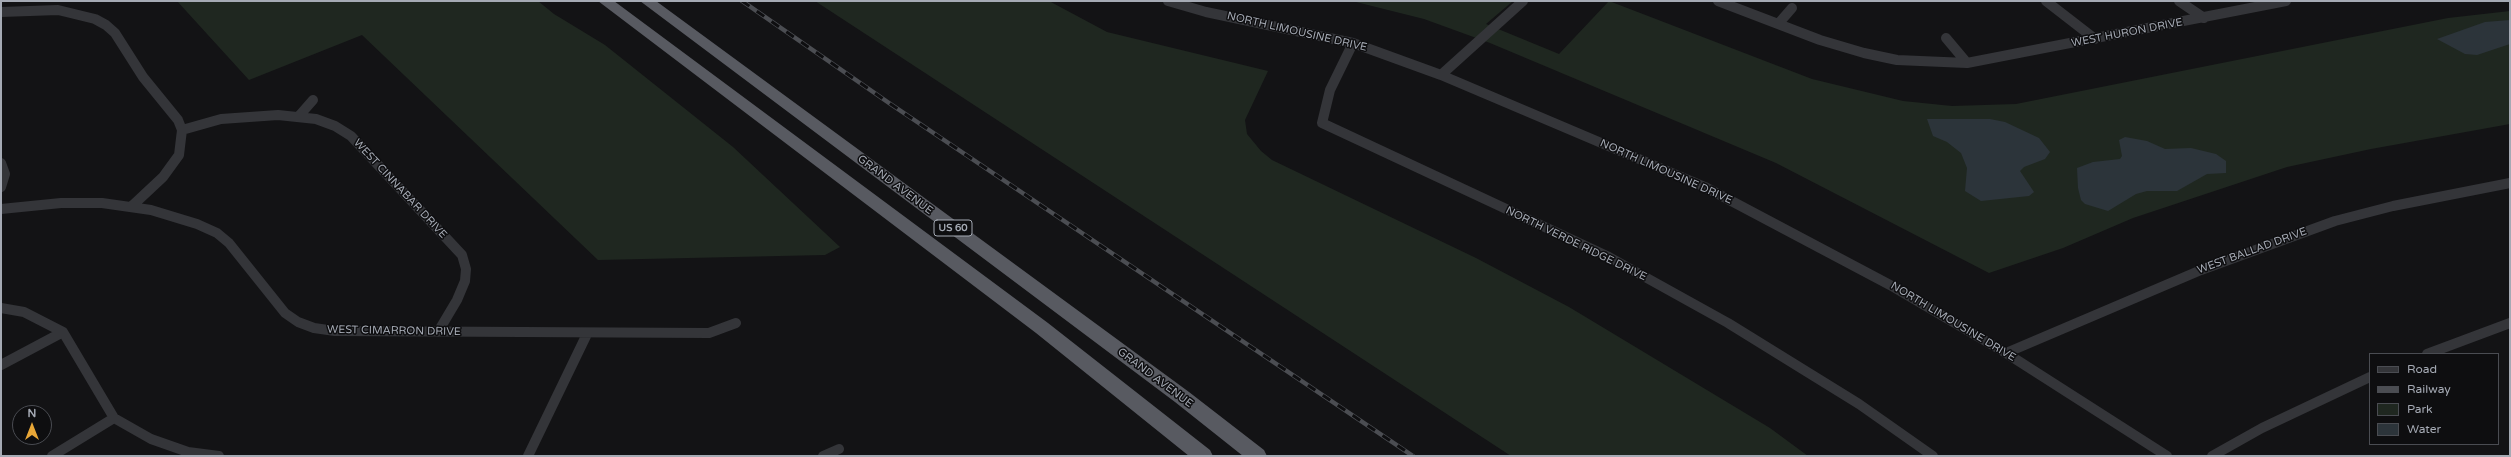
<!DOCTYPE html>
<html>
<head>
<meta charset="utf-8">
<style>
  body { margin:0 }
  #map { position:relative; width:2511px; height:457px; overflow:hidden; background:#131315; font-family:"Varela Round",sans-serif }
  canvas { display:block }
  .frame { position:absolute; inset:0; border:2px solid #a5aab4; pointer-events:none }
  .legend { position:absolute; left:2369px; top:353px; width:130px; height:92px; box-sizing:border-box; background:#0e0e10; border:1px solid #4a4c52; margin:0; padding:5px 7px; list-style:none; font-size:12px; color:#a5aab4 }
  .legend li { display:flex; align-items:center; gap:8px; height:20px }
  .legend b { width:20px; border:1px solid #4a4c52 }
  .north { position:absolute; left:12px; top:405px; width:40px; height:40px; box-sizing:border-box; background:#0e0e10; border:1px solid #4a4c52; border-radius:50%; rotate:0deg; font-size:11px; font-weight:700; line-height:16px; text-align:center; color:#a5aab4 }
  .north::after { content:''; display:block; margin:auto; width:14px; height:18px; background:#e9a737; clip-path:polygon(50% 0,100% 100%,50% 72%,0 100%) }
</style>
</head>
<body>
<div id="map">
<canvas width="2511" height="457"></canvas>
<div class="frame"></div>
<ul class="legend">
<li><b style="height:5px;background:#343539"></b>Road</li>
<li><b style="height:5px;background:#4b4d52"></b>Railway</li>
<li><b style="height:11px;background:#1f2720"></b>Park</li>
<li><b style="height:11px;background:#2c343a"></b>Water</li>
</ul>
<div class="north">N</div>
</div>
<script>
const g = document.querySelector('canvas').getContext('2d');
g.lineJoin = 'round';
function fill(path, color) { g.fillStyle = color; g.fill(path, 'evenodd'); }
const poly = rows => new Path2D(rows.map(r => 'M' + r).join(''));
function stroke(path, color, width, dash) { g.strokeStyle = color; g.lineWidth = width; g.lineCap = dash ? 'butt' : 'round'; g.setLineDash(dash || []); g.stroke(path); }
function drawText(font, color, halo, rows, align = 'center') {
  g.font = font + ' "Varela Round",sans-serif'; g.lineWidth = 3; g.setLineDash([]); g.textBaseline = 'middle'; g.strokeStyle = halo; g.fillStyle = color; for (const [text, x, y, turn = 0] of rows) {
    g.save(); g.translate(x, y); g.rotate((+turn || 0) * Math.PI / 180); g.textAlign = isNaN(turn) ? turn : align; if (halo) g.strokeText(text, 0, 0); g.fillText(text, 0, 0); g.restore();
  }
}
fill(poly([
  [177,1,538,1,554,14,605,45,733,147,840,247,825,255,598,260,362,35,249,80],
  [815,1,1049,1,1107,32,1268,71,1245,120,1247,134,1261,151,1272,160,1476,258,1569,307,1770,428,1808,456,1511,456],
  [1352,1,1513,1,1486,24,1559,54,1609,1,1812,79,1903,101,1952,106,2016,104,2448,18,2510,11,2510,124,2371,149,2287,167,2133,218,2063,248,1989,273,1776,163,1490,43,1424,19]
]), '#1f2720');
fill(poly([
  [2510,20,2510,44,2477,55,2465,54,2437,39,2485,22],
  [1927,119,1990,119,2005,122,2039,138,2050,152,2045,159,2024,167,2020,171,2034,192,2029,196,1981,201,1965,191,1967,168,1961,153,1947,142,1933,136],
  [2125,137,2147,141,2165,149,2191,148,2216,154,2226,161,2226,173,2207,174,2177,191,2147,191,2136,194,2108,211,2085,204,2081,200,2078,188,2077,168,2093,162,2120,159,2122,156,2119,140]
]), '#2c343a');
stroke(poly([
  [1168,1,1206,12,1353,43,1441,75,1705,187,1890,285,2006,353,2167,456],
  [1718,1,1820,40,1864,53,1897,60,1967,63,2286,1],
  [2046,1,2095,39],
  [2179,1,2204,18],
  [1,12,58,10,95,19,106,25,115,33,143,77,178,120,182,130,179,155,163,177,132,206],
  [1779,23,1792,8],
  [1946,38,1967,63],
  [1353,43,1330,90,1322,123,1609,257,1728,323,1859,404,1933,456],
  [1441,75,1523,1],
  [299,116,313,100],
  [182,130,221,119,278,115,316,119,335,126,351,136,462,255,466,269,465,281,457,300,438,332],
  [1,163,5,174,1,187],
  [1,209,61,203,102,203,151,210,197,224,217,233,229,243,285,313,298,322,314,328,335,331,709,333,736,323],
  [1,308,24,312,63,332,114,418,151,439,188,452,219,456],
  [2006,353,2201,270,2335,221,2393,206,2510,183],
  [2427,354,2510,323],
  [1,365,63,332],
  [52,456,114,418],
  [528,456,587,334],
  [823,456,839,449],
  [2212,456,2262,428,2370,377]
]), '#343539', 10);
fill(poly([
  [598,1,614,1,1048,323,1210,450,1213,456,1189,456,1036,333,598,1],
  [640,1,656,1,1189,392,1264,450,1267,456,1243,456,1175,402,640,1]
]), '#585a61');
const rail = poly([
  [742,1,889,103,1413,456]
]);
stroke(rail, '#4b4d52', 4.5);
stroke(rail, '#0e0e10', 3, [9]);
for (const [x, y, w] of [
  [953,228,38]
]) { const box = new Path2D(); box.roundRect(x - w / 2, y - 8, w, 16, 3); g.fillStyle = '#0e0e10'; g.fill(box); stroke(box, '#a5aab4', 1); }
drawText('bold 10px', '#a5aab4', null, [
  ["US 60",953,228]
]);
drawText('11px', '#a5aab4', '#0e0e10', [
  ["NORTH LIMOUSINE DRIVE",1297,32,13],
  ["WEST HURON DRIVE",2127,33,-11],
  ["NORTH LIMOUSINE DRIVE",1666,172,24],
  ["GRAND AVENUE",895,185,37],
  ["WEST CINNABAR DRIVE",400,189,47],
  ["NORTH VERDE RIDGE DRIVE",1576,244,26],
  ["WEST BALLAD DRIVE",2252,251,-20],
  ["NORTH LIMOUSINE DRIVE",1953,322,31],
  ["WEST CIMARRON DRIVE",394,331,1],
  ["GRAND AVENUE",1155,378,37]
]);
</script>
</body>
</html>
